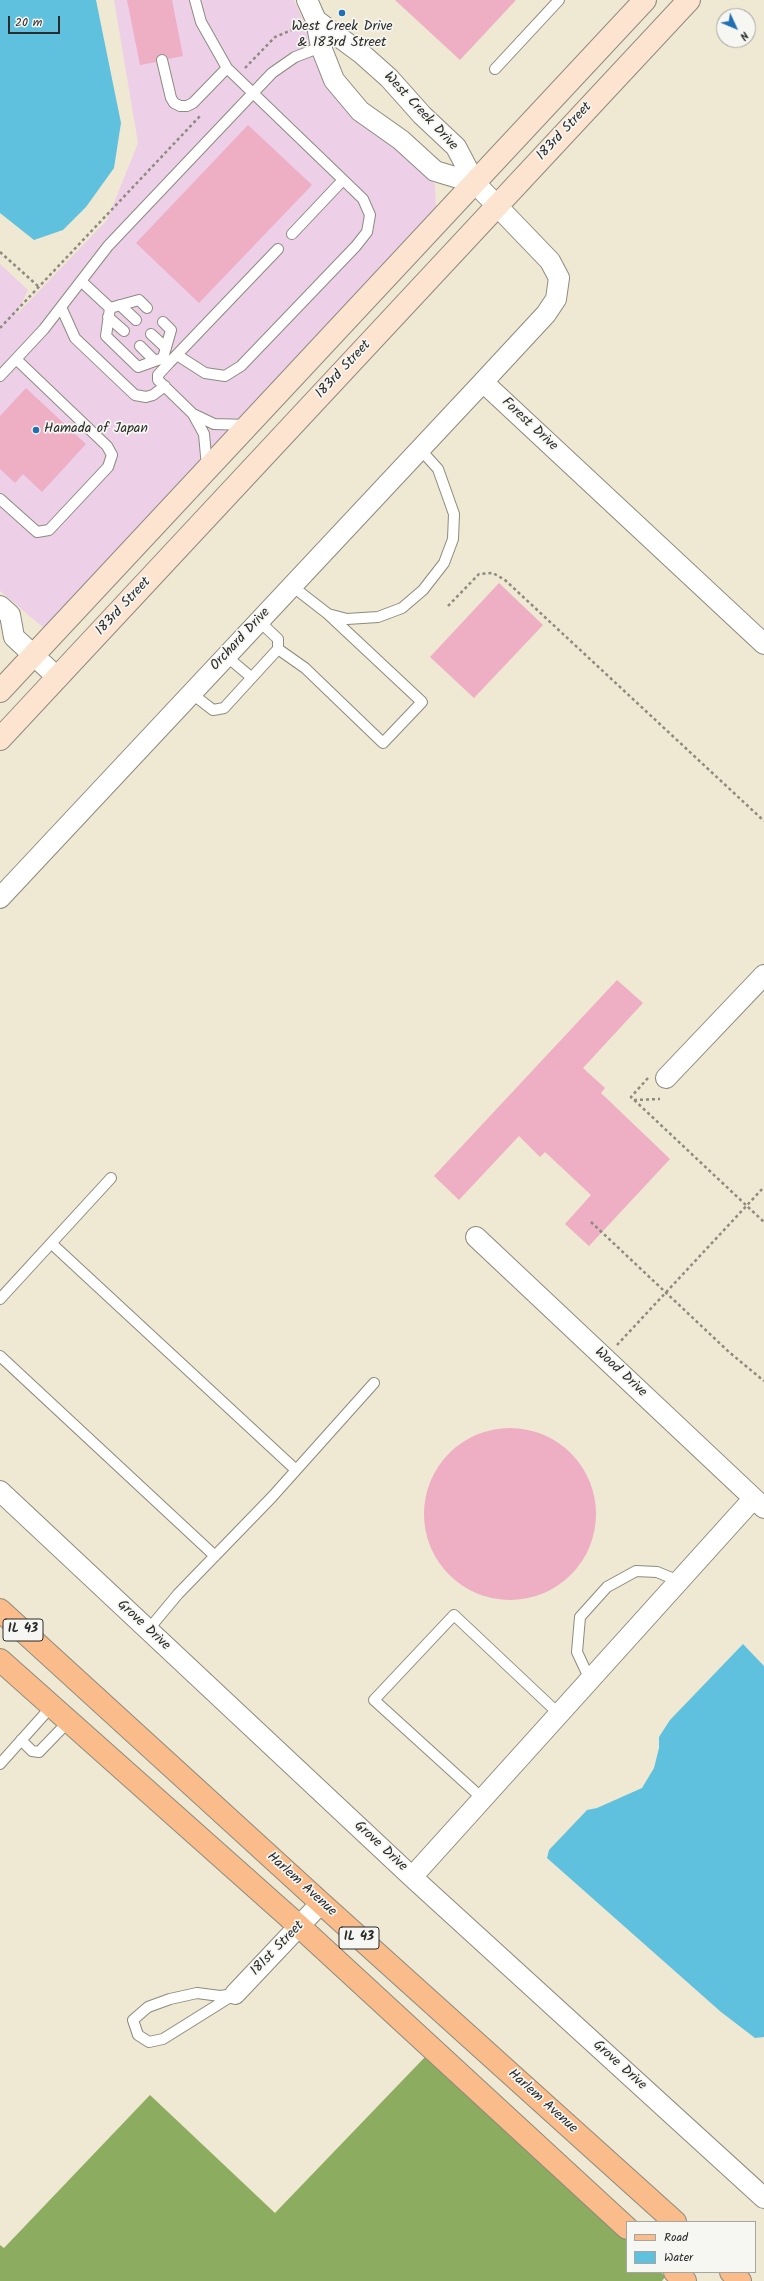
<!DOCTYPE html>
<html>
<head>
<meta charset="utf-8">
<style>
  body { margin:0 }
  #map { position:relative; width:764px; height:2281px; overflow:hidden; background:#efe8d2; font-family:Kalam,sans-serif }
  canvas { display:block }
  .legend { position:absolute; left:626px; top:2221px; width:130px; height:52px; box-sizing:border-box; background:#f6f6f2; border:1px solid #a5a5a2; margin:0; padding:5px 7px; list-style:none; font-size:12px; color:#2b2b2b }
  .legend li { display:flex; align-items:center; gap:8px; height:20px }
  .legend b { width:20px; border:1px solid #a5a5a2 }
  .north { position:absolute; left:716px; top:8px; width:40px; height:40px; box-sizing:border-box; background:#f6f6f2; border:1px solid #a5a5a2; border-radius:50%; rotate:134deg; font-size:11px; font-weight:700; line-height:16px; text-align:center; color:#2b2b2b }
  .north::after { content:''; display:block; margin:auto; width:14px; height:18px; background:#1f6fb2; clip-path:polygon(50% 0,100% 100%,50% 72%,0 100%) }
  .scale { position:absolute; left:8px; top:16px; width:52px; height:18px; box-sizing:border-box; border:2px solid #2b2b2b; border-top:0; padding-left:5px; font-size:12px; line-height:14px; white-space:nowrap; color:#2b2b2b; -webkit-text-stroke:3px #f6f6f2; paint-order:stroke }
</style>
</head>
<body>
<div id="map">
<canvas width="764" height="2281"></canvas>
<ul class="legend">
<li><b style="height:5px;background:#f9bc8a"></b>Road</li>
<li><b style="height:11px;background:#60c1de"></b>Water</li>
</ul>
<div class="north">N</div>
<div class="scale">20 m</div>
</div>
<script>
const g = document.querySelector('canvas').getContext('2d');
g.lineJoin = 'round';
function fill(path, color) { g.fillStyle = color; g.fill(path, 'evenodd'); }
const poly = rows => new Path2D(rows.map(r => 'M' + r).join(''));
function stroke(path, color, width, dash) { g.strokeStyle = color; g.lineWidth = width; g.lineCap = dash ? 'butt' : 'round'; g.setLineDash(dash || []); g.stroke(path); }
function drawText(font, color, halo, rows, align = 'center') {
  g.font = font + ' Kalam,sans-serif'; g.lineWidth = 3.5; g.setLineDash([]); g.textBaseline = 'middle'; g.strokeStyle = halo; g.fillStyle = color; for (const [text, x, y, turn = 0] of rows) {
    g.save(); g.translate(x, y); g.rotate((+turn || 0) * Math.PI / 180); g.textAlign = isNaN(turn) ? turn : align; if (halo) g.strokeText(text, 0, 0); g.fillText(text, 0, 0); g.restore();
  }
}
fill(poly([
  [114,0,294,0,337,95,421,164,435,185,436,209,44,628,0,591,0,264,28,290,16,315,107,220,138,143]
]), '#edd0e8');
fill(poly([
  [425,2057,627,2241,627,2272,661,2272,665,2277,662,2281,0,2281,0,2245,4,2248,150,2095,275,2213]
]), '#8cac60');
fill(poly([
  [0,0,96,0,121,123,114,168,86,207,63,230,34,240,0,213],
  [743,1644,764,1666,764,2037,755,2038,721,2012,547,1858,549,1850,587,1810,597,1808,642,1788,654,1768,659,1748,659,1737,670,1720]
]), '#60c1de');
fill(poly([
  [127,0,172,0,183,56,168,59,166,55,161,54,157,56,156,62,140,65],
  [395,0,516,0,460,60],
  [248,125,312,185,199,303,136,243],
  [26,388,86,444,42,492,23,474,15,483,0,469,0,416],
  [499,583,543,625,474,698,430,657],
  [617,980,643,1003,583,1068,605,1088,601,1093,670,1159,589,1246,565,1224,591,1195,545,1152,540,1157,519,1136,459,1200,434,1176],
  '424 1514a86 86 0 1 1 172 0a86 86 0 1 1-172 0Z'
]), '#eeaec4');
const lane = poly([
  [162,60,171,98,174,103,180,106,187,106,193,103,227,68],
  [495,69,559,0],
  [292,234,343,180],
  [81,281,110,308],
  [120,305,136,320],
  [61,307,75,338,135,395,146,397,153,395,165,386],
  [110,308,106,336,138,367,163,358],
  [110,308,139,300,147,308],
  [108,317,124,331],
  [163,322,171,330,163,358],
  [151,334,166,348],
  [140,346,155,361],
  [177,355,205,373,225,376,241,366,356,246,367,232,370,215,363,199,227,68,201,22,195,0],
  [163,358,169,363,158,375,158,380,193,414,214,424,248,425],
  [16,359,44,329,108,246,272,73,295,57,321,47],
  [169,363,278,249],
  [0,376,16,359,107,446,112,455,108,467,49,530,37,532,0,499],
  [193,414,204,434,207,467],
  [292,586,328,614,347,619,378,617,402,608,423,590,444,563,453,539,454,514,438,469,420,449],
  [278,649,305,668,383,743,422,702,328,614],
  [226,656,251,677],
  [191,693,213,710,224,708,278,649,278,639,259,621],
  [52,1244,296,1470],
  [0,1299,111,1178],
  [0,1356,215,1556],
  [148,1630,178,1594,272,1497,374,1383],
  [590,1680,577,1652,580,1617,607,1587,636,1571,657,1572,679,1581],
  [21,1740,32,1751,39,1752,68,1722],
  [0,1764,51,1707],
  [483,1799,374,1700,454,1615,559,1714],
  [197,1993,220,1996,235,1994,163,2039,149,2042,138,2035,133,2020,148,2007,170,1999,197,1993]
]);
const street = poly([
  [307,0,316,20,321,47,334,80,360,111,401,140,435,171,475,183],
  [316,20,362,54,389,78,422,115,456,147,475,183,550,261,559,278,556,299,546,314,483,382,764,644],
  [0,606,10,615,14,637,58,678],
  [0,898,483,382],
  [666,1078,764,975],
  [476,1237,764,1508],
  [0,1491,412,1877,764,2198],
  [412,1877,753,1499],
  [235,1994,321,1903]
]);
const secondary = poly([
  [0,691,645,0],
  [0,739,689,0]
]);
const primary = poly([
  [0,1610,321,1903,675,2222],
  [0,1660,299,1926,627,2228],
  [675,2272,685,2281],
  [731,2272,740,2281]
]);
stroke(lane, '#8d8a7e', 12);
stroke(street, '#8d8a7e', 22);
stroke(secondary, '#8d8a7e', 24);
stroke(primary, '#8d8a7e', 24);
stroke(poly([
  [245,68,275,37,299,27],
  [0,252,39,287],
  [0,328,201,115],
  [448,606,479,574,493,573,505,580,764,821],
  [648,1078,631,1097,764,1222],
  [634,1100,660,1099],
  [591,1222,729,1352,764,1381],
  [617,1345,764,1187]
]), '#8d8a7e', 2.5, [3, 3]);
stroke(lane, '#fff', 10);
stroke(street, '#fff', 20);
stroke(secondary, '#fde4d0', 22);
stroke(primary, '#f9bc8a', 22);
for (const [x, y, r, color] of [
  [342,13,4,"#1f6fb2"],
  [36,430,4,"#1f6fb2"]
]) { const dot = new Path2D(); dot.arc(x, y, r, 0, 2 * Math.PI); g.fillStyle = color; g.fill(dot); stroke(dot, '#f6f6f2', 1.5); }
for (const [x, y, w] of [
  [23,1630,40],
  [359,1938,40]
]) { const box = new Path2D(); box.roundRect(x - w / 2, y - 11, w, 22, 3); g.fillStyle = '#f6f6f2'; g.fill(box); stroke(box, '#2b2b2b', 1); }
drawText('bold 13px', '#2b2b2b', null, [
  ["IL 43",23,1630],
  ["IL 43",359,1938]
]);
drawText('14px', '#2b2b2b', '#f6f6f2', [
  ["West Creek Drive",342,28],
  ["& 183rd Street",342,44],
  ["Hamada of Japan",44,430,"left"]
]);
drawText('14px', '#2b2b2b', '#f6f6f2', [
  ["West Creek Drive",420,112,47],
  ["183rd Street",565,132,-47],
  ["183rd Street",344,370,-47],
  ["Forest Drive",529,425,43],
  ["183rd Street",124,607,-47],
  ["Orchard Drive",241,640,-47],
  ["Wood Drive",620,1373,43],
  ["Grove Drive",143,1626,43],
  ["Grove Drive",380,1847,43],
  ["Harlem Avenue",301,1885,42],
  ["181st Street",278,1949,-46],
  ["Grove Drive",619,2066,42],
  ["Harlem Avenue",542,2102,42]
]);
</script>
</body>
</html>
